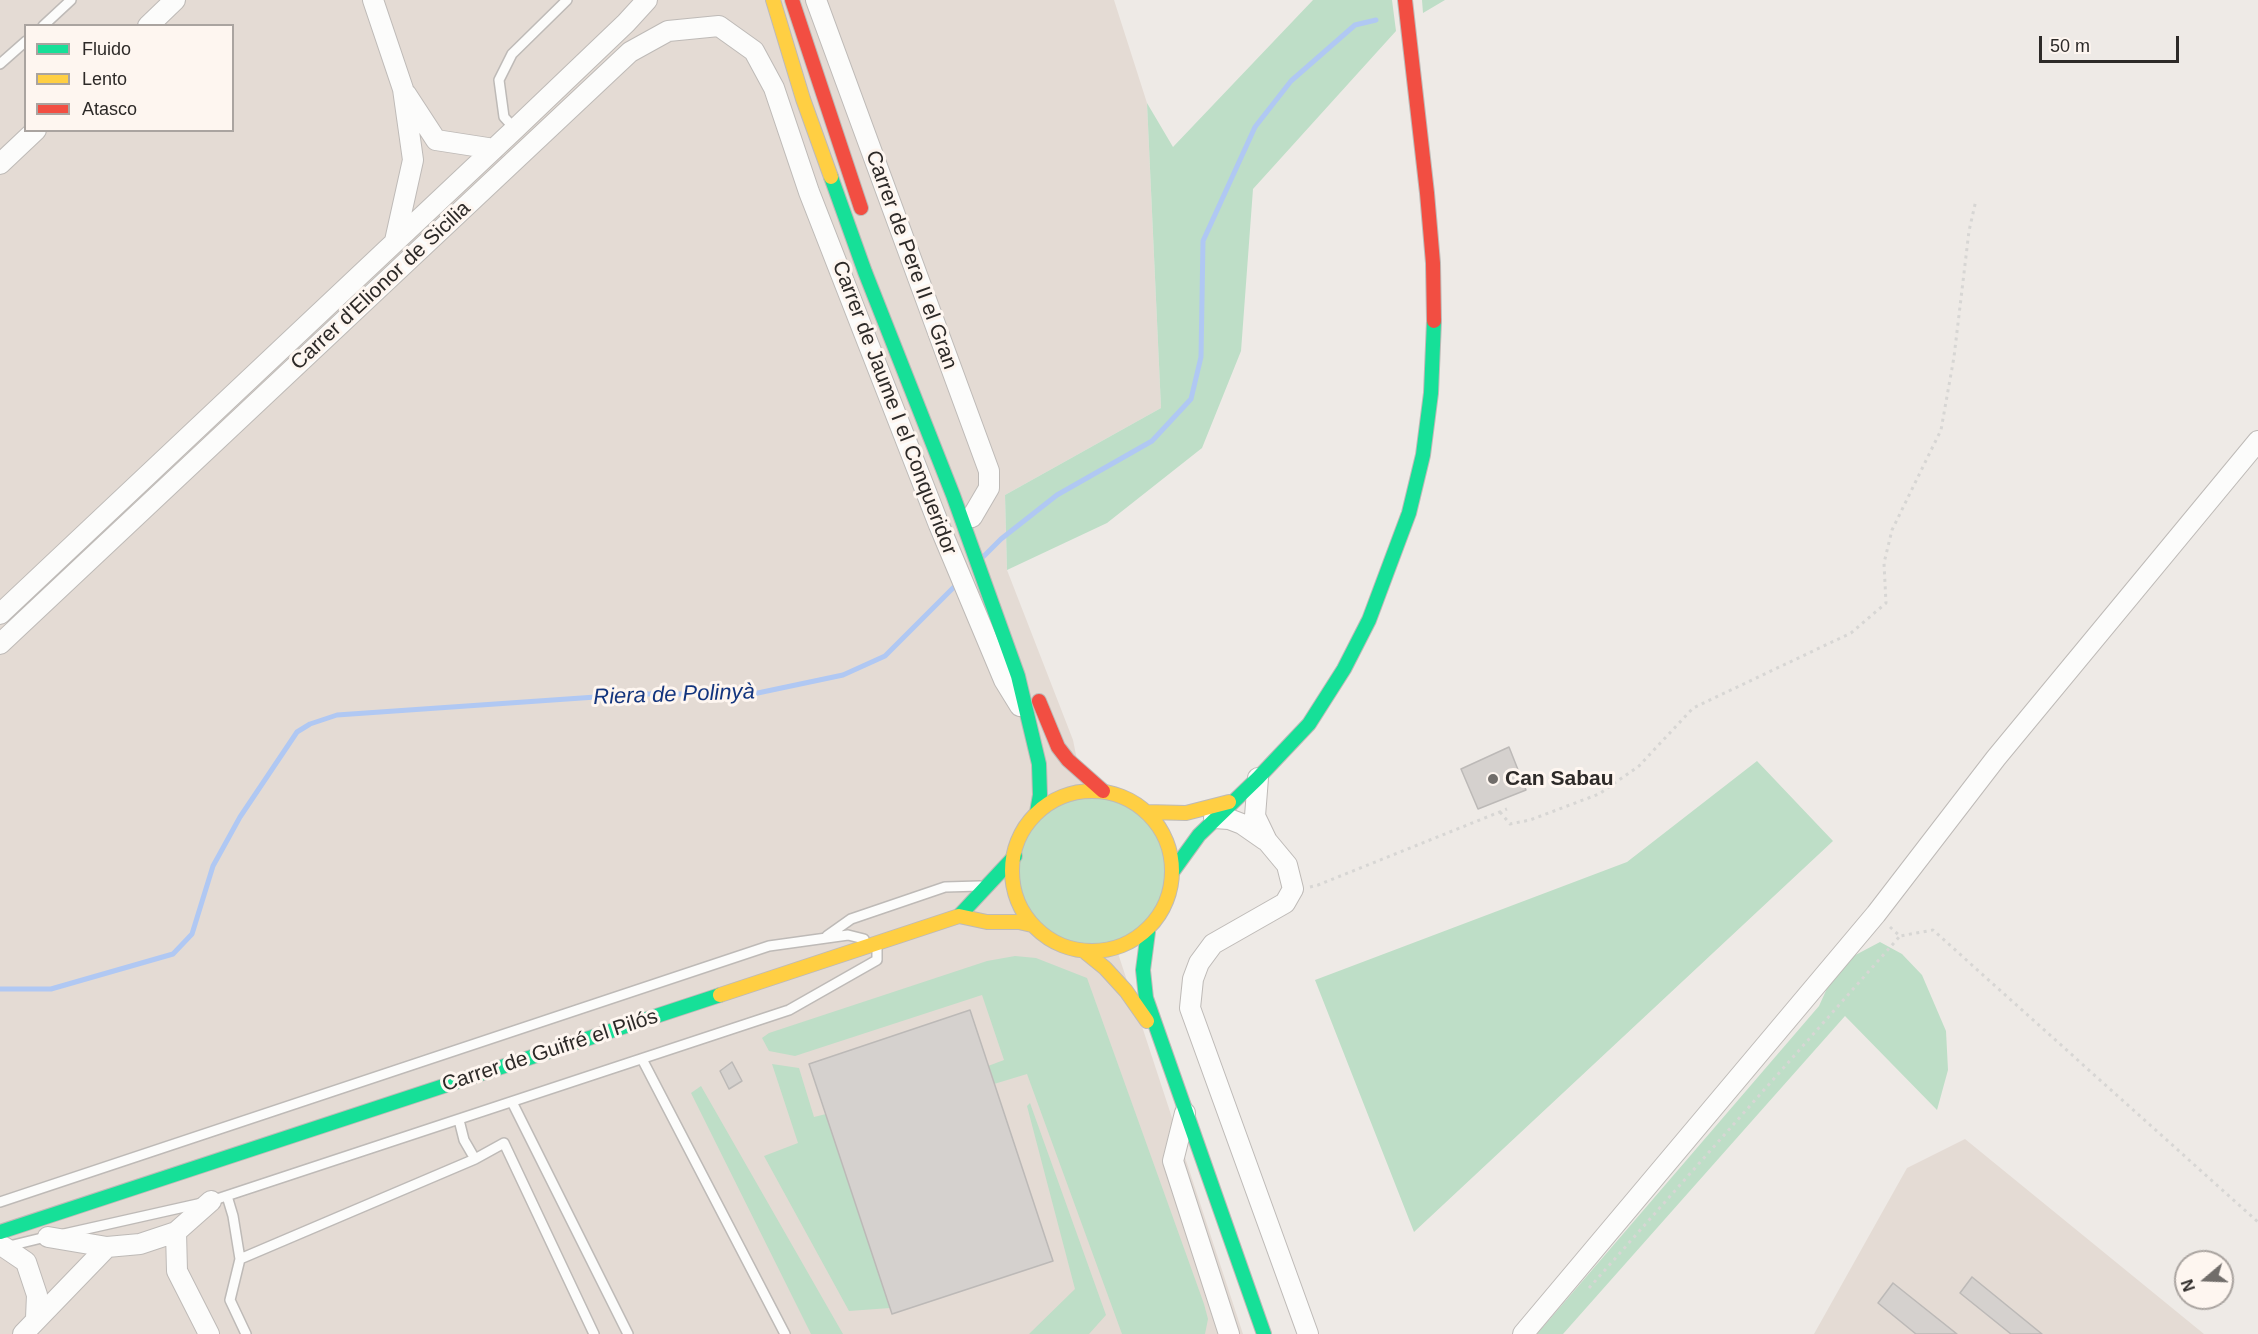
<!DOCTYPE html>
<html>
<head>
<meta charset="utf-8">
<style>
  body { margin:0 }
  #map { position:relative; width:2258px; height:1334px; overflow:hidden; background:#eeeae6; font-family:Arial,sans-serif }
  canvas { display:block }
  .legend { position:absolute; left:24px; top:24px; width:210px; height:108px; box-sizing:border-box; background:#fef6f0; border:2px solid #aaa4a0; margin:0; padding:8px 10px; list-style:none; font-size:18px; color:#2d2a28 }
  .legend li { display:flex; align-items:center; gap:12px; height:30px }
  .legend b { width:30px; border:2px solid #aaa4a0 }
  .north { position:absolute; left:2174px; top:1250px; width:60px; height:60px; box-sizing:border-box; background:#fef6f0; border:2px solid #aaa4a0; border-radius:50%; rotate:251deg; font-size:16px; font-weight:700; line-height:24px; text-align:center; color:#2d2a28 }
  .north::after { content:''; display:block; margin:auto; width:21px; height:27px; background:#716d6a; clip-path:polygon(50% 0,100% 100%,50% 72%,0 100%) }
  .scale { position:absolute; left:2039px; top:36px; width:140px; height:27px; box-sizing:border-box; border:3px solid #2d2a28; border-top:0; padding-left:8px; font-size:18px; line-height:21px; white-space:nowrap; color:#2d2a28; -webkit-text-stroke:4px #fef6f0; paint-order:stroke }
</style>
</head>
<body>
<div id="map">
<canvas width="2258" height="1334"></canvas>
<ul class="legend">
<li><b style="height:8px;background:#16e098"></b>Fluido</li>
<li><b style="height:8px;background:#ffcf43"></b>Lento</li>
<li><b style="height:8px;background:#f24e42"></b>Atasco</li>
</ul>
<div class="north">N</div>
<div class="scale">50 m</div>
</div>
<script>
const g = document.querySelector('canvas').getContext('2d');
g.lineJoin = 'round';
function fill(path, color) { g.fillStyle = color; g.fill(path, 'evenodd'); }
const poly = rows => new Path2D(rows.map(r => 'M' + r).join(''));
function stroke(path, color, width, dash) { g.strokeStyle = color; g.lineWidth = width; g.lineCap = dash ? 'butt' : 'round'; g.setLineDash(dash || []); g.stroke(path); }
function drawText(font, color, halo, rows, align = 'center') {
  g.font = font + ' Arial,sans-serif'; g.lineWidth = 6; g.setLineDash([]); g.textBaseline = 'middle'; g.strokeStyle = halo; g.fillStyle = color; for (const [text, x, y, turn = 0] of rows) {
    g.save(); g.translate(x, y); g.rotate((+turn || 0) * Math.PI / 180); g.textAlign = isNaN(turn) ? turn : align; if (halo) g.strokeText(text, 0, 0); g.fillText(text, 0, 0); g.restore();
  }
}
fill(poly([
  [0,0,1114,0,1147,103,1161,408,1005,495,1007,570,1073,740,1112,935,1243,1334,0,1334],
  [26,26,232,26,232,130,26,130],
  [1965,1139,2204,1334,1814,1334,1907,1168]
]), '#e4dbd4');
fill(poly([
  [1313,0,1392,0,1396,31,1253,189,1241,351,1202,448,1107,523,1007,570,1005,495,1161,408,1147,103,1173,147],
  [1422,0,1445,0,1423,13],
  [1757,761,1833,841,1414,1232,1315,980,1627,862],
  '1012 871a80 80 0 1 1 160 0a80 80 0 1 1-160 0Z',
  [1880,942,1902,954,1922,975,1946,1031,1948,1070,1937,1110,1845,1016,1563,1334,1537,1334,1819,1006,1829,984,1846,960],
  [1015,956,1036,958,1087,978,1204,1304,1208,1319,1205,1334,1122,1334,1027,1074,994,1084,988,1066,1004,1060,982,995,795,1056,769,1051,762,1038,769,1033,987,961],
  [772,1064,799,1068,814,1117,826,1114,890,1308,849,1311,764,1156,798,1143],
  [701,1086,843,1334,811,1334,691,1093],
  [1030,1103,1106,1315,1089,1334,1029,1334,1075,1289,1027,1106]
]), '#bedec7');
stroke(poly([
  [984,556,1001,539,1057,495,1152,441,1191,399,1201,357,1203,241,1255,127,1291,81,1355,25,1376,20],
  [0,989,51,989,173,954,192,934,213,866,240,817,297,732,310,724,337,715,639,694,753,694,843,675,885,656,959,582]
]), '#b0c8f3', 5);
const building = poly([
  [1509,747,1526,790,1478,809,1461,769,1509,747],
  [970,1010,1053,1261,892,1314,809,1064,970,1010],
  [732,1062,742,1081,729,1089,720,1071,732,1062],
  [1972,1277,2042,1334,2011,1334,1960,1293,1972,1277],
  [1893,1283,1957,1334,1916,1334,1878,1303,1893,1283]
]);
fill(building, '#d5d1ce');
stroke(building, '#bcb9b7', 1.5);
const lane = poly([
  [43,26,71,0],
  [0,64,26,41],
  [515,129,504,117,499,80,512,54,567,0],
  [827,936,851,919,945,887,980,886],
  [642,1059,785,1334],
  [512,1102,628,1334],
  [459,1120,464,1140,475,1159,504,1143,594,1334],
  [227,1196,233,1216,240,1259,475,1159],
  [0,1202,769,946,848,935,864,939],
  [64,1234,211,1201,789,1010,877,960,877,946],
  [5,1247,50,1236],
  [240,1259,230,1300,246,1334]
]);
const street = poly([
  [373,0,403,89,413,160,395,241],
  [816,0,989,471,989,488,972,517],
  [148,26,175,0],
  [406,94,436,140,494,149],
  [0,164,36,130],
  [0,614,515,129,626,23,647,0],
  [0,644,630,52,668,31,719,26,754,51,774,88,809,192,939,525,1004,680,1020,706],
  [1258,778,1255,816,1267,841,1287,865,1293,889,1285,903,1213,944,1199,963,1193,979,1190,1008,1308,1334],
  [1214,818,1229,819,1242,824,1265,840],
  [1185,1113,1173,1161,1229,1334],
  [176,1232,177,1271,209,1334],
  [48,1237,107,1247],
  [4,1247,26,1262,37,1295,36,1318],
  [23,1334,107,1247,140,1244,176,1232,211,1201],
  [1523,1334,1876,914,1996,758,2258,441]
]);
const fast = poly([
  [831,177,865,272,953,495,1018,676,1039,764,1040,795,1037,812],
  [1173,871,1199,835,1258,778,1309,724,1344,669,1369,620,1409,513,1423,455,1431,393,1434,321],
  [959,916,1015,856],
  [1148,932,1143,970,1146,998,1264,1334],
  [0,1232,720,995]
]);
const slow = poly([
  [773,0,803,99,831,177],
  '1012 871a80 80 0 1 1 160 0a80 80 0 1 1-160 0Z',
  [1147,812,1186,813,1229,802],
  [1084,951,1105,968,1126,991,1147,1021],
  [720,995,959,916,987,922,1019,922,1032,925]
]);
const jam = poly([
  [792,0,861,208],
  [1405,0,1427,193,1433,263,1434,321],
  [1039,701,1058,747,1068,760,1103,791]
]);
stroke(lane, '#bebab7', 12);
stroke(street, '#bebab7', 22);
stroke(fast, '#bebab7', 16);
stroke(slow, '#bebab7', 16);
stroke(jam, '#bebab7', 16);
stroke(poly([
  [1500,812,1510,824,1530,820,1599,794,1639,766,1693,708,1851,633,1886,603,1884,563,1892,530,1941,430,1954,357,1969,231,1976,200],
  [1310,887,1318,885,1507,809],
  [1890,927,1900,936,1933,930,2258,1222],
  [1589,1288,1900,936]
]), '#d7d6d4', 3, [3, 4.5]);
stroke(lane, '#fcfcfb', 9);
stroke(street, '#fcfcfb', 20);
stroke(fast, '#16e098', 14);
stroke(slow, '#ffcf43', 14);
stroke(jam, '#f24e42', 14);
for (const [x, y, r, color] of [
  [1493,779,6,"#716d6a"]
]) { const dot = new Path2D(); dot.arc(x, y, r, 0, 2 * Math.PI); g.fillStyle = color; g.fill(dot); stroke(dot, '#fef6f0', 2); }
drawText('21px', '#2d2a28', '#fef6f0', [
  ["Carrer de Pere II el Gran",911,260,70],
  ["Carrer d'Elionor de Sicilia",381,286,-43],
  ["Carrer de Jaume I el Conqueridor",894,408,69],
  ["Carrer de Guifré el Pilós",550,1051,-18]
]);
drawText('bold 21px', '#2d2a28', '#fef6f0', [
  ["Can Sabau",1505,779]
], 'left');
drawText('italic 22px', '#13357e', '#fef6f0', [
  ["Riera de Polinyà",674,695,-2]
]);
</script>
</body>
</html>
